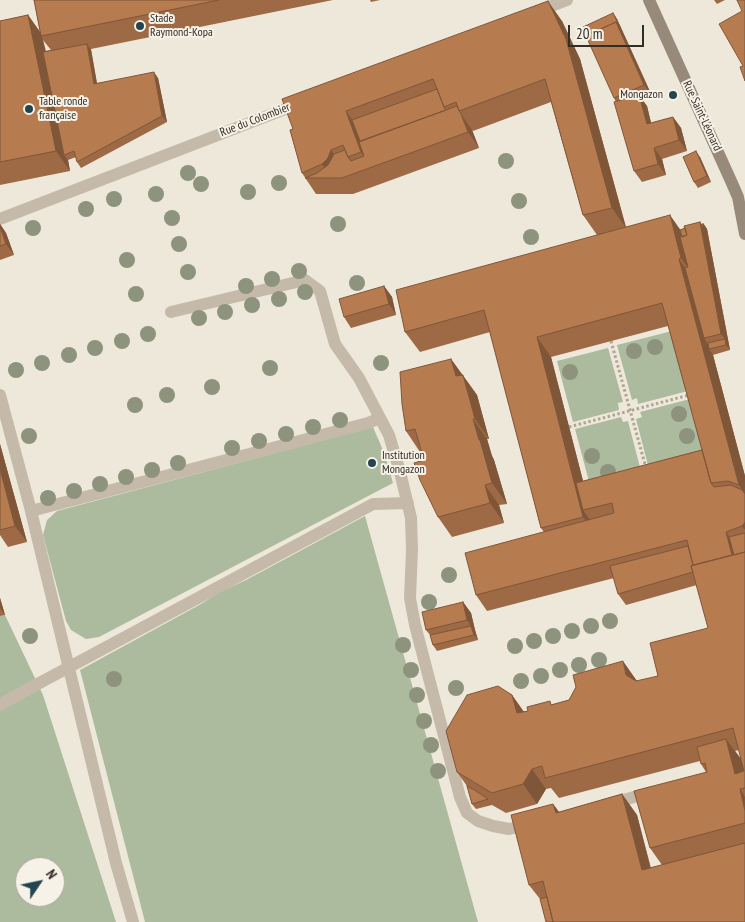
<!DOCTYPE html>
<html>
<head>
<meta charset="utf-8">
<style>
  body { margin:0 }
  #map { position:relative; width:745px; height:922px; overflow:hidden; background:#eee8db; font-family:"PT Sans Narrow",sans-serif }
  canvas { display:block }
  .north { position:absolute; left:15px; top:857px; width:50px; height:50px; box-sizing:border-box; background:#f7f2e7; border:1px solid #a9a39b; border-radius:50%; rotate:56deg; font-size:14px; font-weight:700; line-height:20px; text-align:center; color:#332d28 }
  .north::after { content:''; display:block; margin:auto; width:18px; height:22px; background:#22454f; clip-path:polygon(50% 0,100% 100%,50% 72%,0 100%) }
  .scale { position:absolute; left:568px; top:25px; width:76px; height:22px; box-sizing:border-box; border:2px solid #332d28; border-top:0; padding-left:6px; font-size:15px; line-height:18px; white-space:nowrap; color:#332d28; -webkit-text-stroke:4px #f7f2e7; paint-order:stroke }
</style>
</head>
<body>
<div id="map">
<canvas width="745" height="922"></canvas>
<div class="north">N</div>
<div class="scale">20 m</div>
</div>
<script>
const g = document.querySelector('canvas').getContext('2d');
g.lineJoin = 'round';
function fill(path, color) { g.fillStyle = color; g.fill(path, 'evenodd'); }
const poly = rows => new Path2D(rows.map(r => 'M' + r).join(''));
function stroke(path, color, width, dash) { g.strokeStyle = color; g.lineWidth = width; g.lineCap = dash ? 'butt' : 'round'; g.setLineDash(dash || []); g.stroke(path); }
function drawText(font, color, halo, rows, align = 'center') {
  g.font = font + ' "PT Sans Narrow",sans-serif'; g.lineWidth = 4; g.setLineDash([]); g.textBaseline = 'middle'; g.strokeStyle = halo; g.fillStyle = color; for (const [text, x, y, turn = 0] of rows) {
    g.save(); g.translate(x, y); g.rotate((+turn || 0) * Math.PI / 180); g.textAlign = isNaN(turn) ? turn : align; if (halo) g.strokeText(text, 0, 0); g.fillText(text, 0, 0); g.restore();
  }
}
fill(poly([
  [672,331,688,391,638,404,637,398,632,400,617,345],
  [608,348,623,402,618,403,619,410,573,422,557,361],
  [690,399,706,459,650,473,636,419,642,417,640,412],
  [621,417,623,422,628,421,642,475,591,489,575,429],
  [373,427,385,455,393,483,99,637,86,639,71,630,66,621,43,535,47,520,57,511],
  [365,516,478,922,145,922,80,670,201,604,220,592,246,580],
  [5,615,43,695,116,922,0,922,0,616],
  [25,867,55,867,55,897,25,897]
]), '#acbb9d');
stroke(poly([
  [611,341,646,468],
  [569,427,689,395]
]), '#b0a593', 3, [2.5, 2.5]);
stroke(poly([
  [171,312,305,280,320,291,335,344,359,378,389,435,400,472,411,518,412,550,410,598,415,625,460,797,467,813,478,821,493,826,509,829,532,824],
  [0,395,31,511,368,423,380,418],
  [31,511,116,863,133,922],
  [0,705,32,687,373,504,408,503],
  [609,804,652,792]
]), '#c5baa9', 12);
stroke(poly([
  [536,12,567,0],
  [0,219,301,103]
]), '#c5baa9', 12);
stroke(poly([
  [649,0,731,181,738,197,745,234]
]), '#988a7a', 12);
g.fillStyle = '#8d937c';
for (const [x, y] of [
  [506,161],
  [188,173],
  [279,183],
  [201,184],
  [248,192],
  [156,194],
  [114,199],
  [519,201],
  [86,209],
  [172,218],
  [338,224],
  [33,228],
  [531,237],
  [179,244],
  [127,260],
  [299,271],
  [188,272],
  [272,279],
  [357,283],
  [246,286],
  [305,292],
  [136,294],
  [279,299],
  [252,305],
  [225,312],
  [199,318],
  [148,334],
  [122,341],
  [655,347],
  [95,348],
  [634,351],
  [69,355],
  [42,363],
  [381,363],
  [270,368],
  [16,370],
  [570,372],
  [212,387],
  [167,395],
  [135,405],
  [679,414],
  [340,420],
  [313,427],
  [286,434],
  [29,436],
  [687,436],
  [259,441],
  [232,448],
  [592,456],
  [178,463],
  [152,470],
  [608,472],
  [126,477],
  [100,484],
  [74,491],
  [48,498],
  [449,575],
  [429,602],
  [610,621],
  [591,626],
  [572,631],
  [30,636],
  [553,636],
  [534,641],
  [403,645],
  [515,646],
  [599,660],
  [579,665],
  [411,670],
  [560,670],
  [541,676],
  [114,679],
  [521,681],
  [456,688],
  [417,695],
  [424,721],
  [431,745],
  [438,771]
]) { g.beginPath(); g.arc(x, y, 8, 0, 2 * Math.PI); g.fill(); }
fill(poly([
  [34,0,333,0,91,49,97,83,158,78,167,122,81,168,77,162,76,157,68,160,70,171,0,185,0,21,28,15,40,32],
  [43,40,51,50,46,51],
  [370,0,380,0,371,2],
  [714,0,725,0,717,4],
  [613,13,617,19,652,96,642,100,647,106,651,123,673,117,681,128,687,151,662,159,666,175,642,182,634,171,616,102,614,98],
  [562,21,580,59,626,227,680,230,700,222,701,224,703,223,707,229,730,350,713,355,745,476,745,922,540,899,529,885,553,804,559,812,622,794,637,815,651,868,662,865,650,848,706,772,701,764,700,761,559,798,551,788,546,789,537,804,506,813,492,805,476,809,472,804,467,786,457,772,512,695,524,712,658,676,708,628,697,585,626,605,618,594,614,578,487,611,476,595,544,532,541,528,490,332,420,352,405,332,597,235,583,215,551,102,473,131,472,130,479,148,353,194,316,194,302,173,290,130],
  [668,326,702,450,583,481,551,357],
  [739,750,744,771,741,759,735,751],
  [700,157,711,182,698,188,694,182],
  [0,224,6,233,14,255,0,260],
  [384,286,392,297,396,315,351,328,344,317],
  [451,359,477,395,489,439,487,439,492,456,494,460,507,504,499,505,504,523,452,537,438,517,421,451,420,452,406,431],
  [0,444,27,542,8,547,0,535],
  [0,598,5,615,0,616],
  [463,602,471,613,475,630,478,640,437,651,433,645,430,635,426,630]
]), '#9d6a45');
fill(poly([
  [548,1,562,21,580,59,626,228,612,208],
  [613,13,617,19,652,96,644,85,616,22],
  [28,15,43,36,41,36,43,40,66,154,64,155,68,160,70,171,56,151],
  [87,44,91,50,98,90,94,84],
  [154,72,158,78,167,122,162,116],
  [639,95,647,106,654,135,647,124],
  [346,111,360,131,372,167,361,152],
  [461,114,472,130,479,148,468,132],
  [673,117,681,128,687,151,679,140],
  [654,148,662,159,666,175,658,164],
  [331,150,345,170,331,178,322,164],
  [696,151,700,157,711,182,707,176],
  [670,215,684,235,695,278,681,258],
  [700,222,703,227,703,223,707,229,730,350,726,345,725,339,721,334],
  [0,224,6,233,14,255,6,244,0,227],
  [679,259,693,279,704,338,711,349,709,349,713,355,745,476,745,494,739,485],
  [384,286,392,297,396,315,389,304],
  [537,337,551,357,590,508,583,510,594,526,597,537,583,517],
  [451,359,477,395,489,439,475,419,456,376],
  [473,419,487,439,492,456,494,460,507,504,492,483],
  [0,444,27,542,15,526,0,469],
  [485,485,499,505,504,523,490,503],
  [745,522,745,530,742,526],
  [726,532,737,548,733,560],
  [0,598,5,615,0,608],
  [463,602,471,613,475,630,478,640,474,635,472,627,467,620],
  [623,661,637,681,640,695,626,675],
  [512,695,526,715,517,713],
  [726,739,741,759,745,777,735,774],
  [532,769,546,789,537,804,523,784],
  [740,789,745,797,745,811],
  [622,794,637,815,656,890,642,870],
  [553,804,568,824,556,813]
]), '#805638');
const building = poly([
  [34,0,219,0,41,36,34,0],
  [737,0,745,0,745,81,740,67,743,66,719,24,742,11,737,0],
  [548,1,566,39,612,208,583,215,545,79,459,111,456,102,444,107,433,79,346,111,361,152,348,157,343,145,331,150,328,158,322,164,302,173,290,130,293,129,282,99,548,1],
  [613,13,620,27,616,22,587,35,583,27,613,13],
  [28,15,56,151,0,162,0,21,28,15],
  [616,22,644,85,614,98,586,36,616,22],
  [87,44,94,84,154,72,162,116,77,162,74,151,64,155,43,52,87,44],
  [437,89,444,107,446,110,360,141,352,120,437,89],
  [639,95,647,124,673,117,679,140,654,148,658,164,634,171,614,102,639,95],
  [457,106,461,114,468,132,342,178,305,178,317,173,328,165,334,154,345,150,348,157,351,161,364,156,359,142,457,106],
  [696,151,707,176,694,182,683,157,696,151],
  [670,215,681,258,679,259,739,485,728,481,711,483,662,303,537,337,583,517,541,528,484,310,405,332,396,290,670,215],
  [700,222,721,334,704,338,685,268,688,267,680,237,687,235,684,226,700,222],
  [0,227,6,244,0,246,0,227],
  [685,228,687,235,682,237,680,230,685,228],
  [384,286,389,304,344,317,339,299,384,286],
  [725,339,726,345,709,349,708,343,725,339],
  [451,359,456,376,463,375,475,419,473,419,479,440,480,440,492,483,485,485,490,503,438,517,420,480,414,463,424,460,415,429,406,431,402,404,400,372,451,359],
  [702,450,711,483,714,487,731,485,742,490,745,494,745,522,742,526,726,532,732,555,693,565,687,540,476,595,465,553,614,513,612,503,583,510,576,483,702,450],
  [0,469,15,526,0,530,0,469],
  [745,533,745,552,734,555,729,537,745,533],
  [688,546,693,565,691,566,693,572,618,594,610,566,688,546],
  [745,552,745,788,740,789,745,811,745,823,650,848,634,791,707,772,705,763,701,764,697,747,726,739,735,774,744,771,733,728,545,778,542,766,532,769,523,784,492,793,457,772,446,731,467,695,498,686,512,695,517,713,528,711,527,707,550,701,551,705,569,700,576,687,573,675,623,661,626,675,636,681,658,676,650,643,708,628,691,566,745,552],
  [463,602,467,620,426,630,422,612,463,602],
  [471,626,474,635,433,645,430,635,471,626],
  [467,786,476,791,488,799,472,804,467,786],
  [622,794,642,870,745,843,745,922,552,922,553,922,543,881,529,885,511,815,553,804,556,813,622,794],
  [547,897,553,922,546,922,540,899,547,897]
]);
fill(building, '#b77b50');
stroke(building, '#805638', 1);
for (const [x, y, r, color] of [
  [140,26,5,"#22454f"],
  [673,95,5,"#22454f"],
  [29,109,5,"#22454f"],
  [372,463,5,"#22454f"]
]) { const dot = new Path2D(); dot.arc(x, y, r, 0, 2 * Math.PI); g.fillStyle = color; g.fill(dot); stroke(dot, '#f7f2e7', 2); }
drawText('12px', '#332d28', '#f7f2e7', [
  ["Stade",150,19],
  ["Raymond-Kopa",150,33],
  ["Mongazon",663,95,"right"],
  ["Table ronde",39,102],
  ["française",39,116],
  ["Institution",382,456],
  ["Mongazon",382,470]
], 'left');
drawText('12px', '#332d28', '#f7f2e7', [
  ["Rue Saint-Léonard",702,116,65],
  ["Rue du Colombier",255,120,-21]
]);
</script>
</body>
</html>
